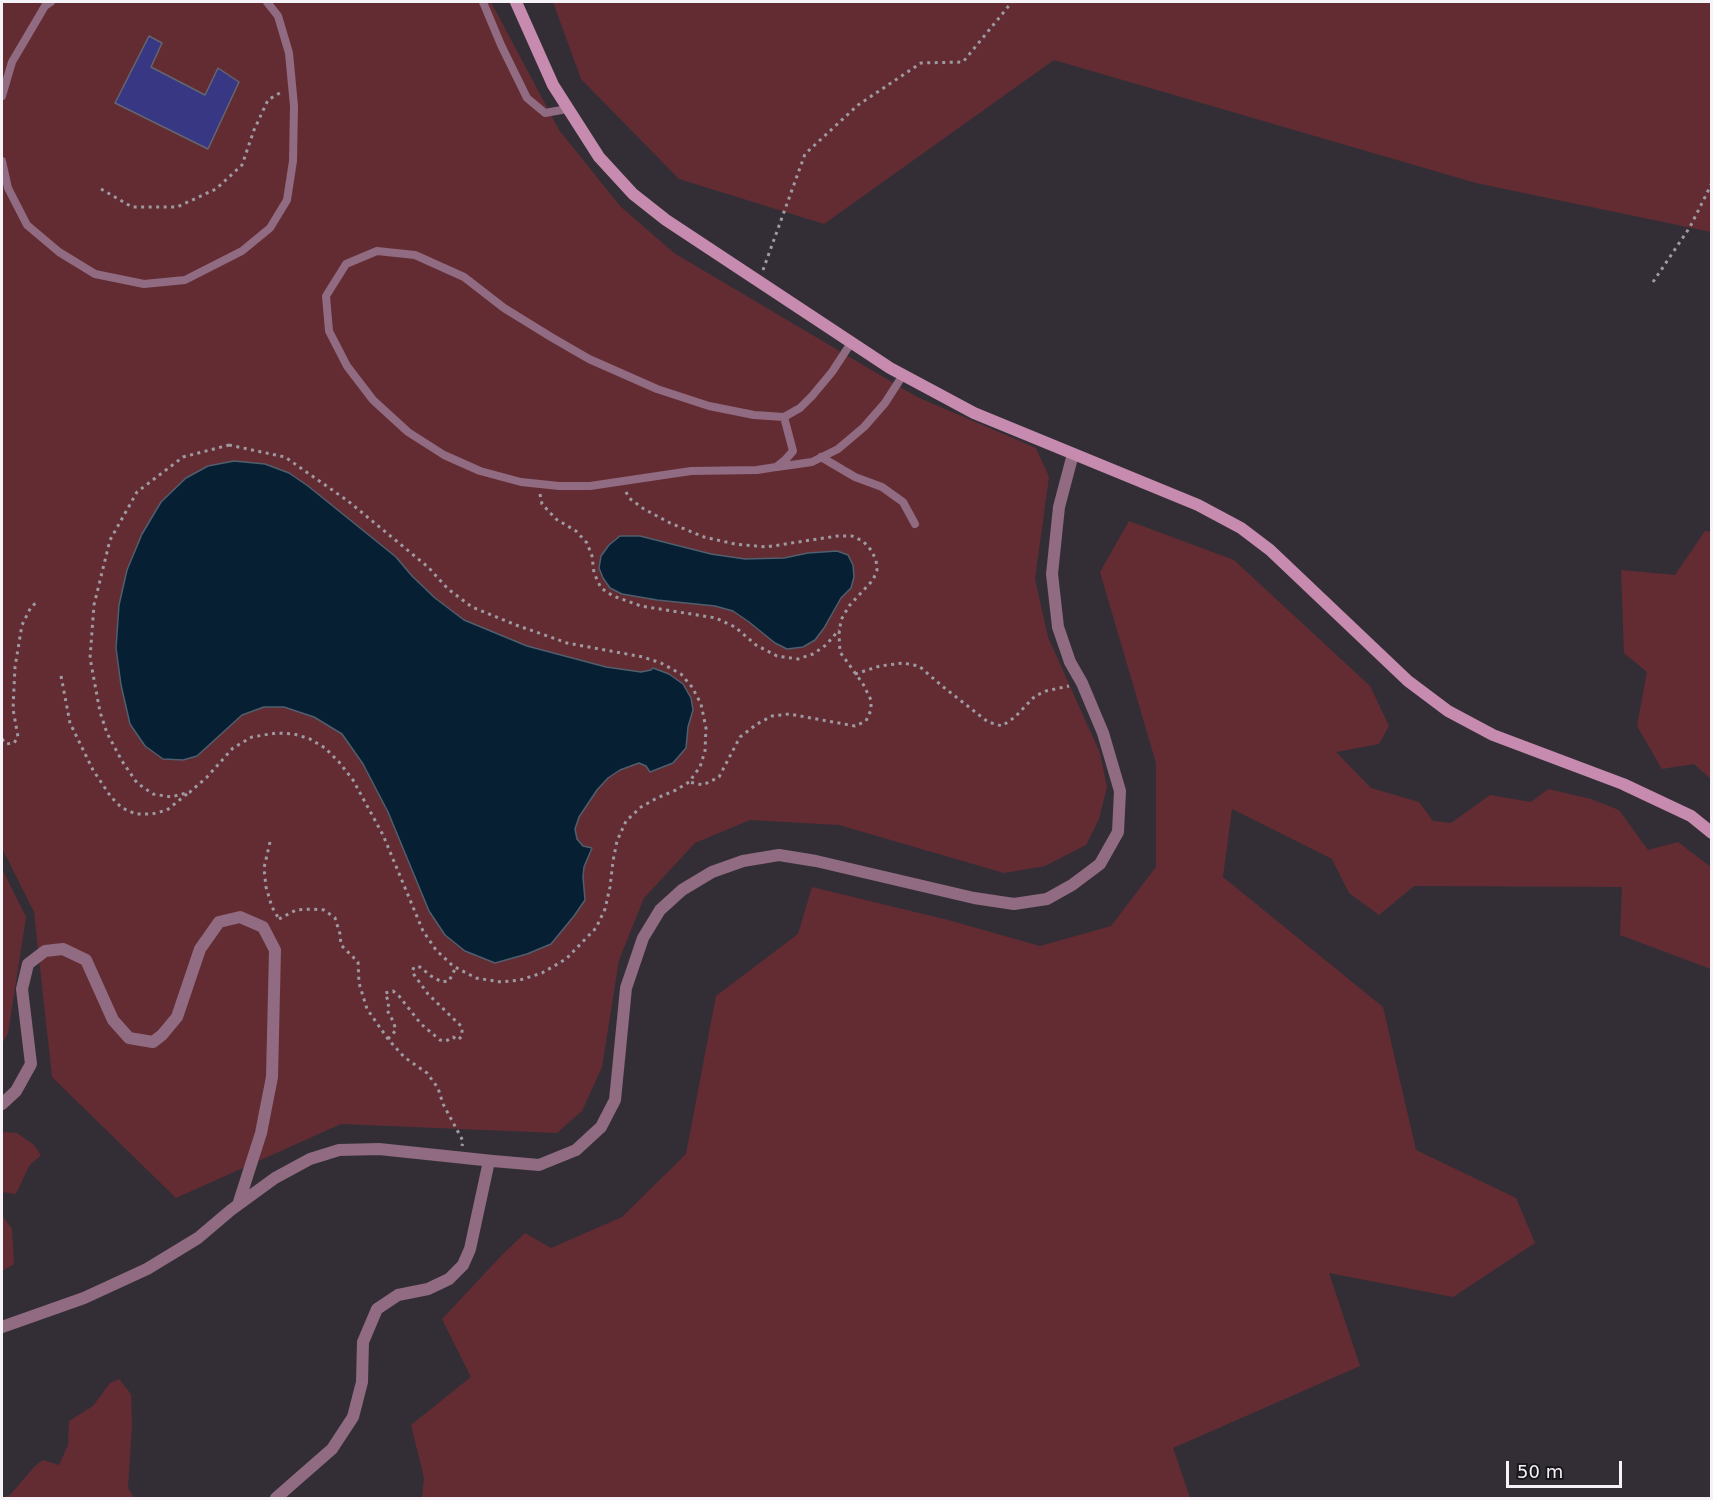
<!DOCTYPE html>
<html>
<head>
<meta charset="utf-8">
<style>
  body { margin:0 }
  #map { position:relative; width:1713px; height:1500px; overflow:hidden; background:#332e36; font-family:"DejaVu Sans",sans-serif }
  canvas { display:block }
  .frame { position:absolute; inset:0; border:3px solid #f6f3f8; pointer-events:none }
  .scale { position:absolute; left:1506px; top:1461px; width:116px; height:27px; box-sizing:border-box; border:3px solid #f6f3f8; border-top:0; padding-left:8px; font-size:18px; line-height:21px; white-space:nowrap; color:#f6f3f8; -webkit-text-stroke:4px #1a181b; paint-order:stroke }
</style>
</head>
<body>
<div id="map">
<canvas width="1713" height="1500"></canvas>
<div class="frame"></div>
<div class="scale">50 m</div>
</div>
<script>
const g = document.querySelector('canvas').getContext('2d');
g.lineJoin = 'round';
function fill(path, color) { g.fillStyle = color; g.fill(path, 'evenodd'); }
const poly = rows => new Path2D(rows.map(r => 'M' + r).join(''));
function stroke(path, color, width, dash) { g.strokeStyle = color; g.lineWidth = width; g.lineCap = dash ? 'butt' : 'round'; g.setLineDash(dash || []); g.stroke(path); }
fill(poly([
  [2,2,491,2,559,130,620,206,674,253,917,397,1036,448,1049,477,1035,579,1048,637,1100,753,1107,787,1099,819,1086,845,1045,866,1004,873,839,825,750,820,695,843,644,898,619,960,602,1067,582,1111,557,1133,341,1124,176,1198,52,1077,34,912,2,848],
  [553,2,1711,2,1711,232,1476,183,1054,60,824,224,679,179,581,79],
  [1129,521,1234,560,1370,686,1389,726,1379,744,1336,752,1371,788,1419,802,1433,821,1451,823,1490,795,1531,802,1548,789,1591,799,1619,810,1648,850,1678,842,1711,867,1711,969,1620,935,1622,887,1414,886,1379,915,1349,893,1332,859,1232,809,1223,877,1383,1007,1416,1150,1516,1198,1535,1243,1453,1297,1329,1273,1360,1366,1173,1448,1190,1498,422,1498,424,1478,411,1425,471,1377,442,1319,501,1256,525,1233,551,1248,622,1217,686,1154,716,996,798,934,812,887,948,920,1040,946,1111,926,1156,867,1156,763,1100,572],
  [1705,531,1712,532,1711,779,1694,764,1662,769,1637,726,1647,672,1624,653,1621,570,1675,575],
  [2,869,26,917,8,1033,2,1044],
  [2,1132,17,1133,34,1145,41,1155,29,1166,16,1194,2,1192],
  [2,1215,12,1229,14,1264,2,1271],
  [119,1379,131,1394,132,1425,128,1488,134,1498,2,1498,10,1495,35,1466,43,1460,59,1465,68,1445,69,1421,93,1406,110,1383]
]), '#632c33');
const water = poly([
  [234,461,265,464,289,473,308,486,396,557,412,576,435,598,464,620,527,646,606,667,641,672,651,670,653,668,669,674,683,684,691,698,693,710,688,727,686,748,673,763,650,772,646,766,639,763,620,770,608,778,597,790,579,817,575,829,577,839,583,846,592,848,584,867,583,877,585,900,574,916,551,944,527,954,495,963,465,951,445,935,429,911,388,812,363,764,342,734,314,717,284,707,264,707,242,715,197,756,183,760,163,759,145,746,130,724,121,685,116,648,119,605,127,570,142,534,161,502,186,478,208,466,234,461],
  [620,536,640,536,711,554,745,559,784,558,808,553,837,551,848,555,853,565,854,577,851,588,841,598,824,628,815,640,803,647,787,649,775,643,749,622,733,611,715,606,657,600,622,594,610,588,603,578,599,568,601,556,609,545,620,536]
]);
fill(water, '#071f33');
stroke(water, '#4f5f6e', 1.5);
const building = poly([
  [149,36,162,43,151,67,205,95,218,68,239,82,208,149,115,103,149,36]
]);
fill(building, '#383784');
stroke(building, '#64656f', 1.5);
stroke(poly([
  [101,189,132,207,177,207,216,189,242,165,254,130,268,100,283,91],
  [763,270,805,154,858,105,921,63,963,62,1012,2],
  [1653,282,1690,227,1712,183],
  [229,445,285,457,348,501,428,567,448,589,472,607,516,625,567,643,643,657,661,663,681,674,692,687,701,704,706,728,705,751,700,767,689,782,676,790,657,798,641,807,626,821,617,841,613,861,610,887,605,909,596,928,566,959,542,973,520,980,501,982,476,978,453,966,436,950,423,931,383,835,353,780,339,762,325,748,310,739,294,734,276,733,252,737,233,748,207,777,190,792,171,797,153,794,137,783,122,761,107,733,100,712,90,658,94,605,110,540,137,492,183,457,229,445],
  [626,492,629,498,644,509,670,523,704,537,735,544,766,547,837,536,852,536,863,541,871,550,876,560,877,570,873,580,849,606,841,620,839,634,840,652,863,684,871,700,871,710,866,721,855,726,789,714,772,716,757,724,740,737,719,777,703,785,689,782],
  [540,494,542,504,556,519,576,531,587,543,592,556,594,573,601,588,613,596,641,606,716,618,735,627,756,645,777,656,798,659,813,654,826,645,839,630],
  [855,674,880,666,903,663,919,666,942,686,988,722,1002,726,1015,717,1035,696,1046,691,1069,686],
  [61,676,70,723,93,770,111,797,122,808,136,814,152,814,167,810,187,794],
  [2,739,6,744,14,743,18,737,13,709,15,667,22,625,31,607,37,602],
  [270,842,264,868,266,887,272,907,279,919,278,920],
  [279,919,296,910,312,909,324,910,335,918,340,934,341,945,358,962,359,983,367,1009,388,1039,404,1057,427,1073,438,1088,443,1104,463,1141,462,1146],
  [388,1039,396,1030,393,1021,387,1010,389,1003,385,993,393,991,399,996,421,1024,440,1040,446,1041,453,1037,458,1040,462,1036,462,1027,428,994,412,972,414,967,420,967,431,976,442,982,449,981,456,967]
]), '#9e9aa1', 3, [3, 4.5]);
stroke(poly([
  [483,2,501,45,527,98,545,113,567,109],
  [2,96,12,62,45,6,51,2],
  [2,161,8,188,27,225,59,252,95,274,144,284,185,280,242,251,270,228,287,200,293,161,294,106,289,53,278,16,267,2],
  [377,251,415,255,464,277,504,308,551,337,589,359,657,389,709,406,754,415,784,417,793,451,786,459,776,467,757,470,691,471,590,486,559,486,521,482,480,471,444,455,408,432,373,400,347,366,329,331,326,296,346,264,377,251],
  [784,417,800,408,812,396,832,372,851,343],
  [821,457,855,477,882,487,903,502,915,524],
  [777,467,812,462,838,449,864,427,885,403,903,375]
]), '#906b81', 8);
stroke(poly([
  [2,1104,16,1091,31,1064,22,989,28,964,45,951,63,949,86,960,113,1020,129,1038,153,1042,162,1035,177,1017,200,949,219,922,240,917,263,927,275,950,272,1077,261,1133,238,1205],
  [2,1327,84,1298,147,1269,198,1238,231,1210,275,1178,310,1159,339,1150,379,1149,493,1161,539,1165,576,1150,601,1127,615,1100,626,988,643,938,660,910,682,890,712,872,743,861,779,855,816,861,974,898,1014,904,1047,899,1072,885,1100,864,1118,832,1120,791,1103,733,1082,683,1070,662,1058,627,1052,574,1059,507,1073,454],
  [276,1498,332,1449,353,1417,362,1382,363,1342,377,1309,398,1295,428,1289,449,1279,463,1265,470,1249,489,1161]
]), '#906b81', 12);
stroke(poly([
  [516,2,553,85,599,157,633,194,666,220,890,368,974,413,1198,505,1241,528,1270,550,1408,681,1448,711,1493,735,1623,784,1691,816,1712,833]
]), '#c68bae', 12);
</script>
</body>
</html>
